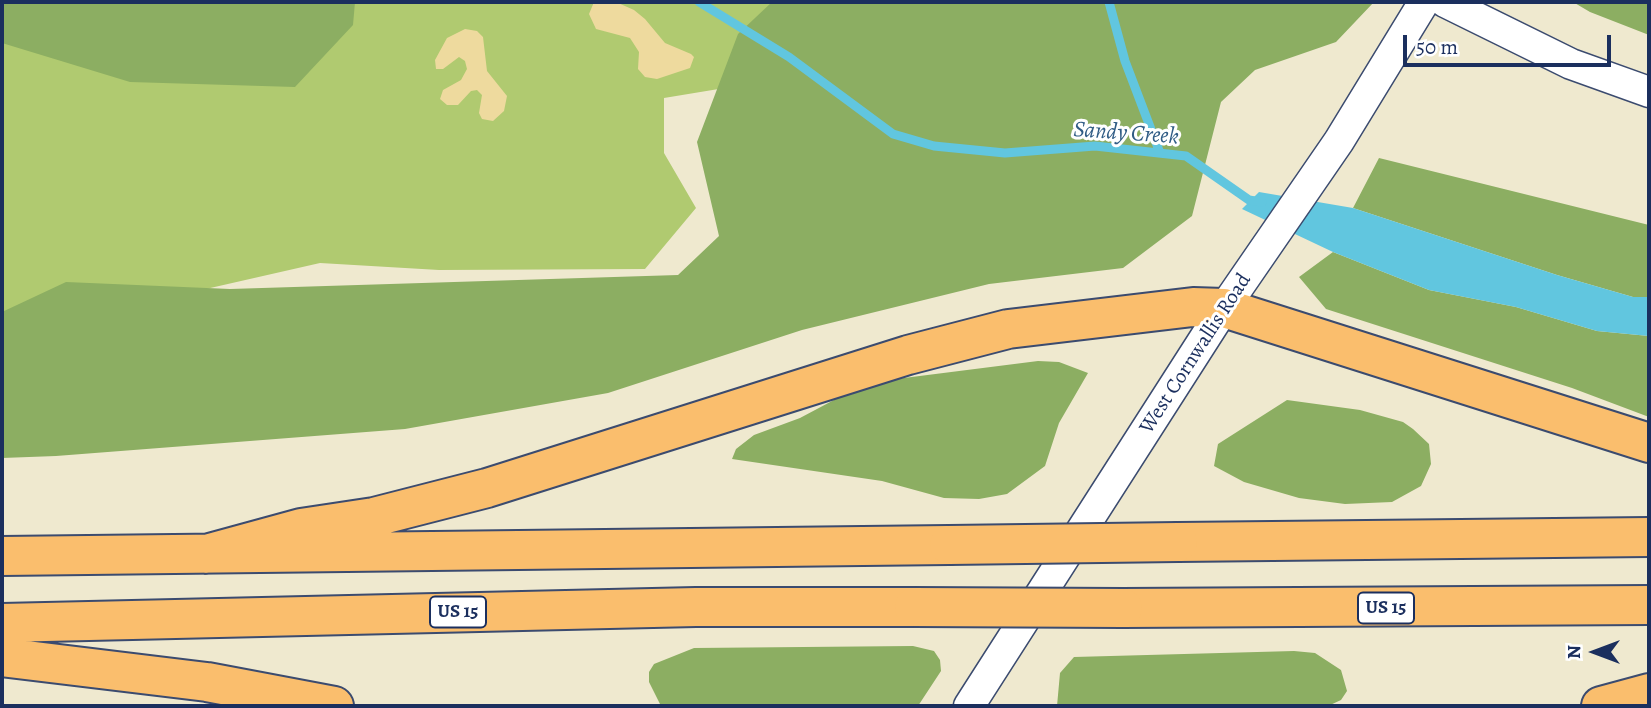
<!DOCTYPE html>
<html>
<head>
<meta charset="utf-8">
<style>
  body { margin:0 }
  #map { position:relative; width:1651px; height:708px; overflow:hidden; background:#efe9cf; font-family:Alegreya,serif }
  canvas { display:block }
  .frame { position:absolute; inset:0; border:4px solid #1b2f5e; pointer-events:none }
  .north { position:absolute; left:1560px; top:617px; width:70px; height:70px; -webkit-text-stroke:5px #fff; paint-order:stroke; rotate:270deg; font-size:19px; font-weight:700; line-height:28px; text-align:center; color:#1b2f5e }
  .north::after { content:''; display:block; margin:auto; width:24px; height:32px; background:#1b2f5e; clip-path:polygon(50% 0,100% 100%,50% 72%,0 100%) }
  .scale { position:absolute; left:1403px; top:35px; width:208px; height:32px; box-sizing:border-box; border:4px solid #1b2f5e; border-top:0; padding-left:9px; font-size:21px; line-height:24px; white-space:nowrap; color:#1b2f5e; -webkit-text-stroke:5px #fff; paint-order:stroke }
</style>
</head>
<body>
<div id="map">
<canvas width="1651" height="708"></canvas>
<div class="frame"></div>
<div class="north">N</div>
<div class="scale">50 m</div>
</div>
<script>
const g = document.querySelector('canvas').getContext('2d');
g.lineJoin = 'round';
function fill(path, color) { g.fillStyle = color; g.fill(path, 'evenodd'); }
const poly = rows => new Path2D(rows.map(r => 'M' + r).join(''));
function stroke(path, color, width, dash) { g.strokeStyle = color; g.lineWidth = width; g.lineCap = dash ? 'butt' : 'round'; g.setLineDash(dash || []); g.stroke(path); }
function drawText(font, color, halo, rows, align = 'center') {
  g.font = font + ' Alegreya,serif'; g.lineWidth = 6; g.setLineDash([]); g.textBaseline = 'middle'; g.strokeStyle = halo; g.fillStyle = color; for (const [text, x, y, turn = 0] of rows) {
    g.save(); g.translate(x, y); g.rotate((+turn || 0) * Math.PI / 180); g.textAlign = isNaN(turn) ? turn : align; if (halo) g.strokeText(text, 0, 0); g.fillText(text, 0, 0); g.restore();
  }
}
fill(poly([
  [2,2,795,2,761,82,664,98,664,153,696,208,645,269,439,270,320,263,61,322,2,330]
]), '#b0ca70');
fill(poly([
  [2,2,355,2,353,25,295,87,130,82,2,43],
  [772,2,1374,2,1336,42,1255,70,1221,102,1192,216,1123,268,989,284,802,330,608,393,405,429,56,456,2,458,2,312,66,282,230,289,678,275,719,236,697,142,738,34],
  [1573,2,1649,2,1649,35,1590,12],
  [1379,158,1649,225,1649,297,1633,297,1557,275,1353,208],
  [1333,252,1429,290,1516,307,1597,331,1649,336,1649,417,1572,388,1326,309,1299,277],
  [1038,361,1059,362,1088,373,1059,423,1045,466,1007,494,979,499,944,498,882,481,732,459,736,449,754,435,800,418,849,392,896,379],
  [1287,400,1360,410,1403,422,1413,429,1429,444,1431,464,1421,486,1392,502,1345,504,1299,498,1244,482,1214,466,1218,444],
  [913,646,934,651,940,660,941,671,918,706,661,706,649,682,649,672,654,664,694,648],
  [1294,651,1315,653,1341,670,1347,691,1341,700,1328,706,1057,706,1060,673,1074,657]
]), '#8cae62');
fill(poly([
  [594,2,616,2,634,10,645,19,665,43,691,54,694,57,690,68,657,79,645,77,638,69,639,52,630,38,596,29,589,14],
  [465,29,477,31,483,37,487,71,507,96,504,111,493,121,482,119,479,113,482,95,477,90,471,91,458,105,447,105,440,99,443,90,461,80,467,69,465,61,459,57,443,69,436,69,435,60,447,38]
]), '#eeda9e');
fill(poly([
  [1259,192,1353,208,1557,275,1633,297,1649,297,1649,336,1597,331,1516,307,1429,290,1333,252,1242,209]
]), '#61c6df');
stroke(poly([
  [699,2,789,57,893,134,934,146,1005,153,1095,146,1186,156,1249,200,1262,202],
  [1109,2,1125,61,1160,153]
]), '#61c6df', 9);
const minor = poly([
  [1445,2,1571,64,1649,92],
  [969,706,1224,308,1339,141,1424,2]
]);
const highway = poly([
  [1178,542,1649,537],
  [206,554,301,528,374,517,487,488,908,355,1008,329,1193,307,1224,308,1649,443],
  [2,556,949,545],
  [1123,608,1649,605],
  [2,623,696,607,914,607],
  [2,657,207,682,334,706],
  [1601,706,1649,693]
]);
stroke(minor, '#3b4b6f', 33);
stroke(highway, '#3b4b6f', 42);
stroke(minor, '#fff', 30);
stroke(highway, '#fabe6d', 38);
const highwayBridge = poly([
  [949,545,1178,542],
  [914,607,1123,608]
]);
stroke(highwayBridge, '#3b4b6f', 42, []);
stroke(highwayBridge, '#fabe6d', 38);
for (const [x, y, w] of [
  [1386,608,56],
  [458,612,56]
]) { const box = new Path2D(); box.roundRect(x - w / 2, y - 15.5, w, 31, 5); g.fillStyle = '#fff'; g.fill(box); stroke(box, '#1b2f5e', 2); }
drawText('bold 19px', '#1b2f5e', null, [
  ["US 15",1386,608],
  ["US 15",458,612]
]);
drawText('21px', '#1b2f5e', '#fff', [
  ["West Cornwallis Road",1196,354,-57]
]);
drawText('italic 23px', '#305c85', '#fff', [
  ["Sandy Creek",1126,134,4]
]);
</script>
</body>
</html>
